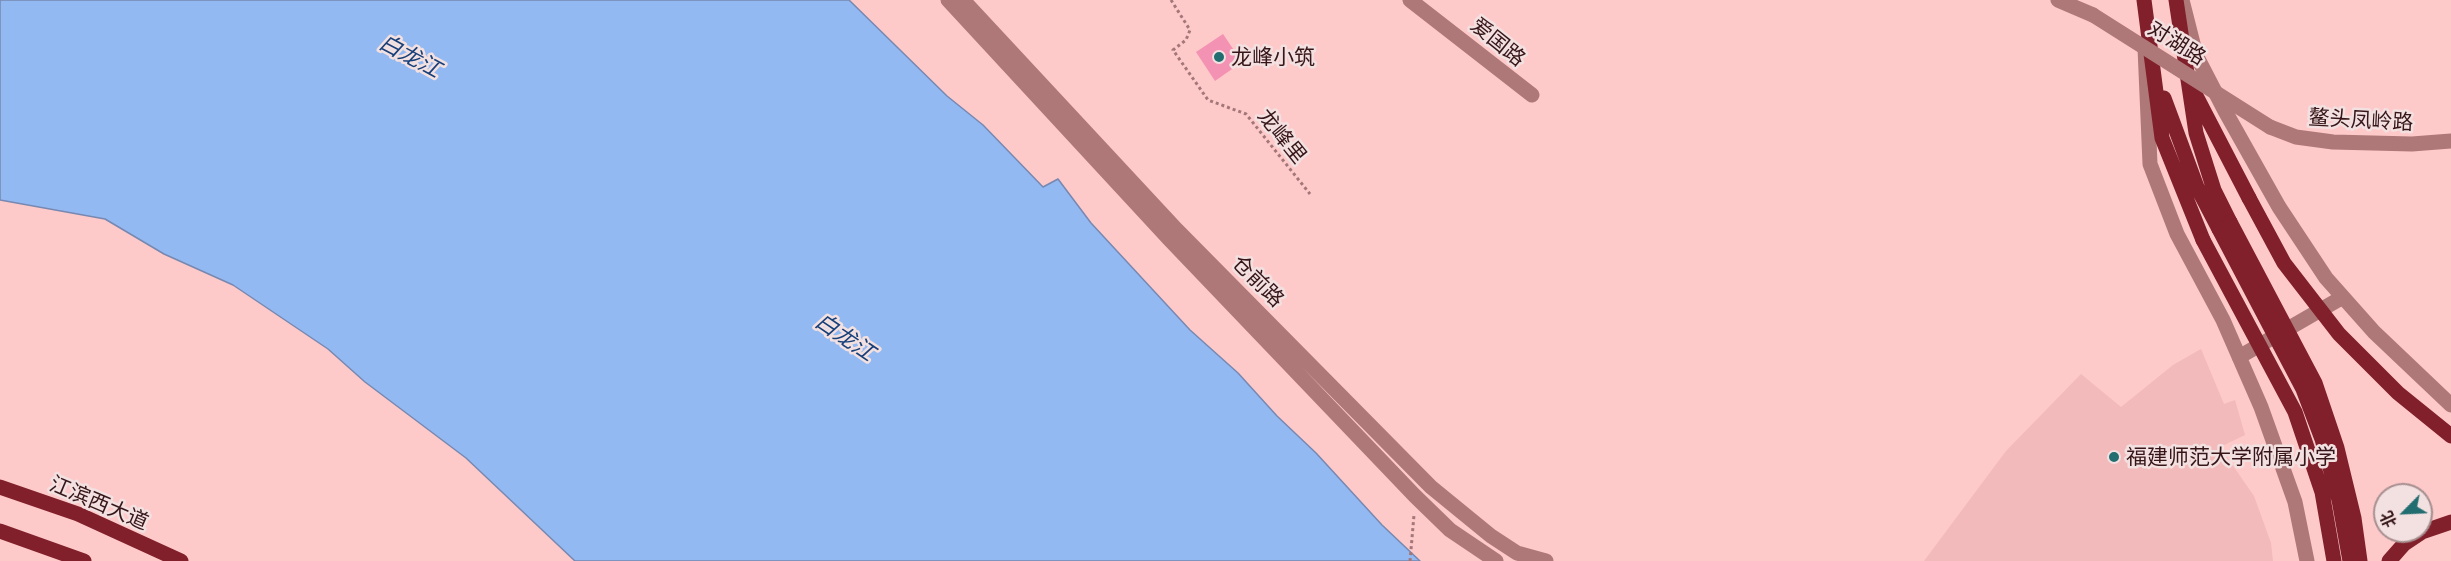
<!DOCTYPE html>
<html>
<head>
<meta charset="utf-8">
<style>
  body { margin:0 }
  #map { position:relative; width:2451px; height:561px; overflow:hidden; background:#fec9c9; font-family:Commissioner,"Noto Sans SC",sans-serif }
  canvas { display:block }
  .north { position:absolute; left:2373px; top:483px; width:60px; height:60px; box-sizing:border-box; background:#f3e0e0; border:2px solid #a78f90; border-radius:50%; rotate:246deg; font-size:16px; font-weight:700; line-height:24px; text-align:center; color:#361618 }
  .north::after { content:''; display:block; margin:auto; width:21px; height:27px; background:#226d70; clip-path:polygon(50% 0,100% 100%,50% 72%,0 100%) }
</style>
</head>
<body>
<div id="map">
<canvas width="2451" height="561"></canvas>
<div class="north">北</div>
</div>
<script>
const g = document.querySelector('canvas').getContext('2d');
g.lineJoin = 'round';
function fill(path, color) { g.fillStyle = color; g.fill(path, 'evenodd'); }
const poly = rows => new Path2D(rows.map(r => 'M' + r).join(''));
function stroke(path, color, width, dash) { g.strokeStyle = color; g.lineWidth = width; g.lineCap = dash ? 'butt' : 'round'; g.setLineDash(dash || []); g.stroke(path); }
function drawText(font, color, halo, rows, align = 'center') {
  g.font = font + ' Commissioner,"Noto Sans SC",sans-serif'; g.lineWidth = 5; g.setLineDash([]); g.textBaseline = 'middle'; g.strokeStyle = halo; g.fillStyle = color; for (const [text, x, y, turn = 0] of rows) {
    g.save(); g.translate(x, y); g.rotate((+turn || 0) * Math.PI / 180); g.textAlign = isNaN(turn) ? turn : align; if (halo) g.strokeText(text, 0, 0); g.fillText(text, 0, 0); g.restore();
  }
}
fill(poly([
  [2201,349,2224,404,2235,400,2245,435,2220,447,2254,496,2271,543,2273,561,1924,561,2006,451,2081,374,2121,407,2173,365]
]), '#f2baba');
const water = poly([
  [0,0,849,0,947,96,983,125,1043,187,1058,179,1091,223,1190,330,1238,373,1277,416,1316,453,1382,525,1420,561,575,561,466,458,365,382,328,349,233,285,164,254,105,219,0,200,0,0]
]);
fill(water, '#93b9f2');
stroke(water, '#7788b1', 1.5);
fill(poly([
  [1223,34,1242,62,1215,81,1196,52]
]), '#f492b3');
stroke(poly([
  [1171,0,1190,30,1186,40,1173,50,1208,100,1246,114,1310,194],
  [1410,561,1414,515]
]), '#a37778', 3, [3, 3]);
stroke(poly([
  [948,0,1169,239,1415,496,1450,530,1496,561],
  [963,0,1177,230,1431,487,1491,536,1517,553,1546,561],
  [1410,0,1532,95],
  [2058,0,2093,15],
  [2182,0,2196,55,2225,111,2279,207,2326,278,2374,332,2451,405],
  [2145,48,2150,164,2177,234,2223,320,2261,407,2295,502,2307,561],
  [2270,127,2296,137,2333,142,2412,144,2451,141],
  [2239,357,2343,297]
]), '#af7878', 15);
stroke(poly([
  [2144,0,2162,138,2203,240],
  [2176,0,2196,133,2214,190,2230,222],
  [2195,94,2249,198],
  [2164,98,2197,187,2219,229],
  [0,487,78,514,181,561],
  [0,531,84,561],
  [2389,561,2404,544,2422,532,2451,522]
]), '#811f2b', 15);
stroke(poly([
  [2093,15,2270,127]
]), '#af7878', 15);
stroke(poly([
  [2249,198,2284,263,2339,334,2398,393,2451,436],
  [2230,222,2315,383,2337,448,2354,518,2360,561],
  [2219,229,2303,389,2322,439,2339,500,2350,561],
  [2203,240,2295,412,2322,492,2334,561]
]), '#811f2b', 15);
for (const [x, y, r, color] of [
  [1219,57,6,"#226d70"],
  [2114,457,6,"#226d70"]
]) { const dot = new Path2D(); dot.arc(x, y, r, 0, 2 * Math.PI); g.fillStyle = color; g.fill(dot); stroke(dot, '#f3e0e0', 2); }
drawText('21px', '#361618', '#f3e0e0', [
  ["爱国路",1498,42,39],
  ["对湖路",2177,43,32],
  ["鳌头凤岭路",2361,120,3],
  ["龙峰里",1282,136,51],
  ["仓前路",1258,281,45],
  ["江滨西大道",99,503,23]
]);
drawText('21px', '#361618', '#f3e0e0', [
  ["龙峰小筑",1231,57],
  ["福建师范大学附属小学",2126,457]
], 'left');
drawText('italic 22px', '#173f7a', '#f3e0e0', [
  ["白龙江",410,56,28],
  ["白龙江",845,337,34]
]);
</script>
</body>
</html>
